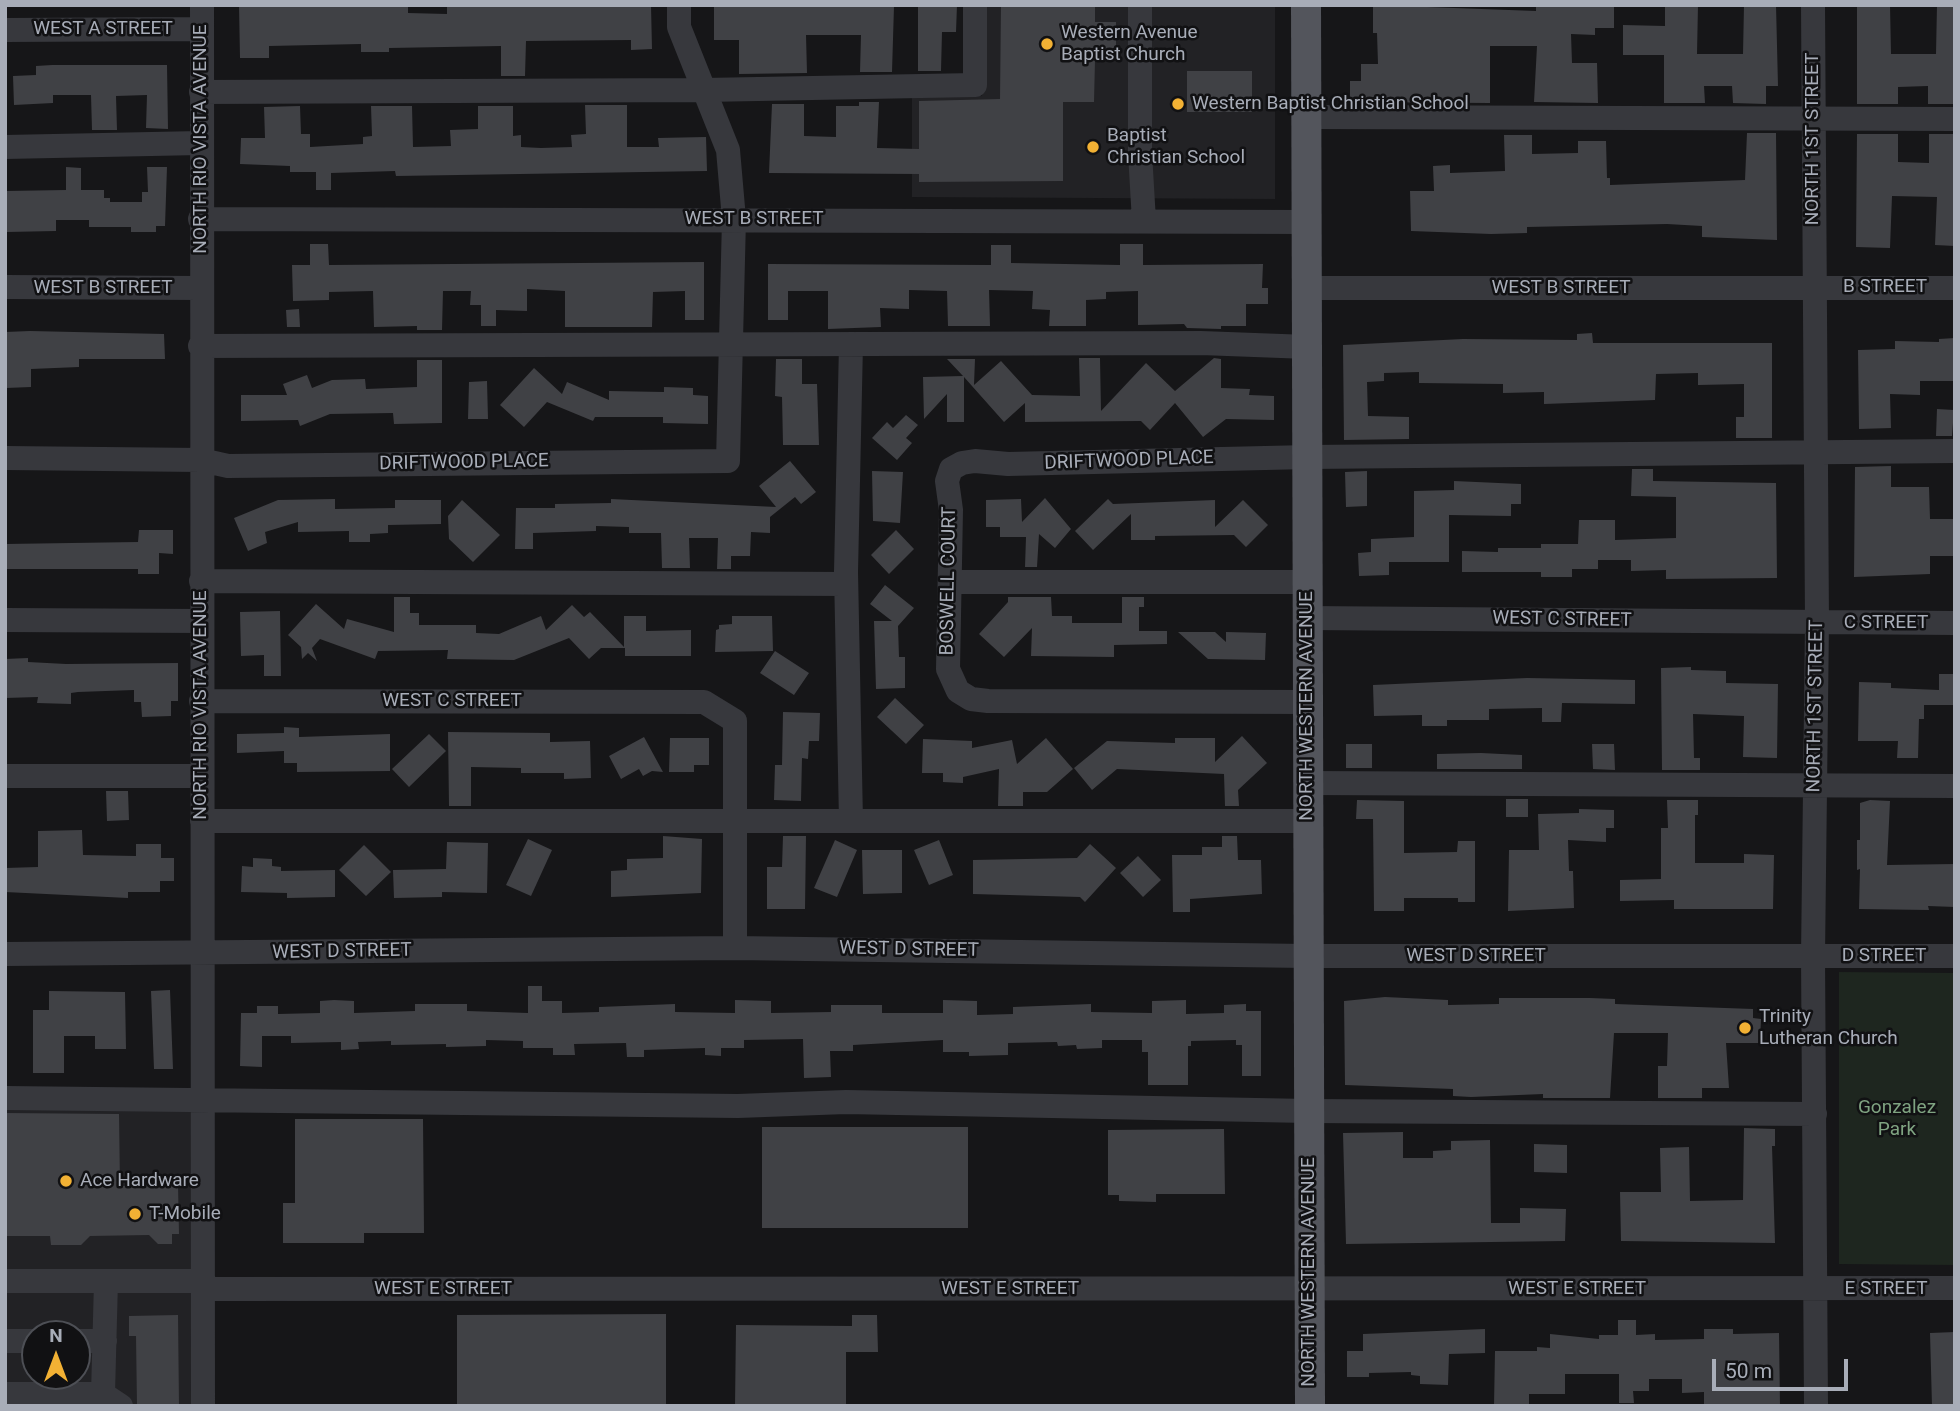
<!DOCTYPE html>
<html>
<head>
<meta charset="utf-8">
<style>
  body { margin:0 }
  #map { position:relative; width:1960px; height:1411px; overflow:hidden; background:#161618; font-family:Roboto,sans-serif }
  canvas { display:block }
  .frame { position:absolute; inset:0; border:7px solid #a8adb8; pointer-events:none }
  .north { position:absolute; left:21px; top:1320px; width:70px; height:70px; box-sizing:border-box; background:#111113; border:2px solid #4d4f55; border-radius:50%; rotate:0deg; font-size:19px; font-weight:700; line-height:28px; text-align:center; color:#a8adb8 }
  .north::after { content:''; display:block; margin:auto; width:24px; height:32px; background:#f2b134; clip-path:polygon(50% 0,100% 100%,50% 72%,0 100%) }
  .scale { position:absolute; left:1712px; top:1359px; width:136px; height:32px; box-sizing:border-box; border:4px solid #a8adb8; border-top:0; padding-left:9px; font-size:21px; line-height:24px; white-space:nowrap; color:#a8adb8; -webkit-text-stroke:5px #111113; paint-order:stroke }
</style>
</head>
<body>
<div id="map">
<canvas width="1960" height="1411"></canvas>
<div class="frame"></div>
<div class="north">N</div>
<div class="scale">50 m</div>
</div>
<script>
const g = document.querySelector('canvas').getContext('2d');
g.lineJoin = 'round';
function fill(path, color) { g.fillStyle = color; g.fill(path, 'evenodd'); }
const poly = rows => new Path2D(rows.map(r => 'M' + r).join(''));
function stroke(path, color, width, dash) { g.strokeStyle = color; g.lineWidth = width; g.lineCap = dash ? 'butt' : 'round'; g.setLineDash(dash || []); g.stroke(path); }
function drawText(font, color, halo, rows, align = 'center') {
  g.font = font + ' Roboto,sans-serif'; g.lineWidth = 5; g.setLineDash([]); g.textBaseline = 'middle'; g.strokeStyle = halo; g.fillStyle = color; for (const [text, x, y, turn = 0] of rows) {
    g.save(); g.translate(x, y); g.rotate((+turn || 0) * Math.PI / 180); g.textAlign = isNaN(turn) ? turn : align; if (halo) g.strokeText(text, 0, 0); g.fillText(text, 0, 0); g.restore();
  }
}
fill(poly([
  [983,5,1275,5,1275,199,912,197,912,97,982,96],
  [203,1099,202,1406,5,1406,5,1103],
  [35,1334,77,1334,77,1376,35,1376]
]), '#222225');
fill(poly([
  [1839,972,1955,973,1955,1265,1839,1264]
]), '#1e261f');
fill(poly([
  [239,5,408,5,408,13,447,14,447,5,651,5,652,49,631,50,631,40,526,41,525,76,501,76,501,46,389,48,389,52,361,52,361,44,269,46,269,58,240,58],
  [918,5,957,5,956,32,942,32,941,71,918,71],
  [1001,5,1095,5,1095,22,1116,22,1116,60,1095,60,1094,102,1063,102,1063,181,919,182,919,174,769,173,772,104,804,104,804,136,836,137,836,106,859,106,859,102,879,102,877,148,919,149,919,101,1000,99],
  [1373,5,1536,11,1536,5,1614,5,1614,28,1595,28,1595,35,1571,34,1572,63,1597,63,1598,103,1534,102,1537,46,1490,46,1490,103,1350,102,1350,81,1361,81,1361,64,1378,64,1377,33,1373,33],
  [1665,5,1698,5,1697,54,1743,54,1744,5,1776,5,1778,86,1766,86,1766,104,1733,103,1732,86,1704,86,1705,103,1664,103,1664,55,1623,55,1623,25,1665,26],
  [1857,5,1890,5,1891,54,1936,54,1937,5,1955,5,1955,104,1928,104,1928,86,1898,87,1898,104,1857,104],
  [714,6,894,6,892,72,860,72,861,35,806,35,807,73,739,74,739,40,714,40],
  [52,65,167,65,168,129,146,128,147,95,116,96,117,130,92,130,91,95,53,95,53,103,14,105,13,76,36,75,36,66],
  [1187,71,1252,71,1252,112,1187,112],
  [585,105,627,105,627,147,659,147,658,138,706,137,707,171,396,176,395,171,331,173,331,190,316,190,316,172,290,172,290,166,240,164,241,138,265,138,264,107,300,106,301,134,310,134,310,147,363,144,363,137,372,136,371,106,412,106,413,147,451,146,450,130,478,129,478,106,513,106,513,136,521,135,521,147,541,148,572,147,571,135,586,134],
  [1747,133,1776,133,1777,240,1702,237,1702,226,1667,224,1527,227,1527,233,1491,234,1411,231,1410,191,1434,191,1433,166,1450,165,1450,173,1505,171,1504,135,1532,135,1532,154,1578,153,1578,141,1606,141,1607,178,1610,178,1610,185,1745,180],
  [1857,134,1898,134,1898,162,1929,163,1929,134,1955,134,1955,246,1935,245,1937,197,1892,196,1890,248,1856,247],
  [66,167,81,168,81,190,104,190,104,198,110,198,110,202,142,202,142,192,148,192,147,167,167,167,165,226,156,226,156,232,131,232,131,227,89,227,89,220,56,220,56,231,7,232,6,191,66,190],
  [310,244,328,244,329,265,704,262,704,320,685,320,685,291,653,292,652,327,565,327,565,291,527,289,527,311,496,310,496,326,481,326,481,305,470,305,471,291,443,291,442,330,417,330,417,326,374,327,373,291,329,292,329,300,293,301,292,265,310,265],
  [1120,244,1143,244,1143,265,1263,264,1262,288,1268,288,1268,304,1246,304,1246,326,1221,326,1221,329,1187,328,1184,324,1138,325,1138,291,1106,292,1106,299,1086,300,1086,326,1049,326,1050,310,1032,309,1033,291,989,290,990,326,948,326,947,291,909,290,909,309,880,308,881,327,828,329,828,291,788,291,788,320,768,320,768,264,991,265,991,245,1011,245,1011,263,1120,265],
  [299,309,300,327,287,327,286,310],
  [30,331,164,334,165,359,79,359,79,367,31,369,31,387,6,388,5,332],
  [1592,333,1593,343,1772,343,1772,438,1736,438,1736,417,1744,417,1744,384,1698,385,1698,373,1656,374,1655,400,1544,404,1544,392,1503,393,1503,384,1419,383,1419,372,1384,373,1384,381,1367,382,1368,416,1409,417,1409,439,1344,440,1343,345,1463,339,1577,340,1577,334],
  [1955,338,1955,381,1920,381,1920,395,1890,394,1891,428,1859,429,1858,350,1895,349,1895,341,1939,342,1939,339],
  [1079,358,1100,358,1101,411,1146,363,1175,391,1214,358,1221,359,1221,388,1250,389,1249,395,1274,396,1274,420,1226,419,1203,437,1175,403,1150,430,1141,421,1025,422,1025,403,1004,422,964,377,964,422,947,422,947,394,924,419,923,377,963,376,947,359,975,359,974,385,1001,361,1032,395,1080,396],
  [776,359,802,359,802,384,817,384,819,445,783,445,782,397,775,396],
  [417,360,442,360,442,423,394,424,393,413,330,414,300,426,298,420,241,421,241,395,287,395,283,384,307,375,312,388,332,380,365,379,366,389,417,387],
  [534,368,562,394,567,382,609,400,609,391,664,392,664,387,693,388,693,395,708,396,708,424,663,423,663,417,595,417,593,421,547,402,524,427,500,405],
  [487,381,488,419,468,419,469,382],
  [1937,409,1954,410,1952,436,1936,436],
  [906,415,918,425,906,438,912,443,897,460,872,438,887,422,893,428],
  [790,461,816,492,801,504,795,497,770,517,770,533,751,532,750,556,731,556,731,569,717,569,718,538,689,538,690,568,662,568,661,533,629,533,629,527,596,526,596,531,533,533,533,549,515,549,516,508,555,508,555,504,611,503,611,499,776,507,759,486],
  [1891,466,1891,487,1929,487,1930,519,1954,519,1955,556,1930,556,1930,574,1854,577,1855,467],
  [1632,469,1653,469,1653,481,1776,483,1777,578,1666,579,1666,570,1631,571,1631,560,1598,560,1598,569,1572,569,1572,577,1541,577,1541,572,1462,572,1462,551,1498,552,1498,548,1541,548,1541,544,1578,544,1579,520,1615,520,1615,540,1676,538,1676,497,1631,496],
  [872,471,903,472,900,523,873,521],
  [1367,471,1367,506,1346,507,1345,472],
  [1454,481,1521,484,1521,504,1511,504,1511,516,1449,515,1449,562,1389,562,1389,575,1359,576,1358,553,1371,552,1371,539,1414,537,1414,491,1454,490],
  [1045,498,1071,529,1055,548,1039,534,1037,567,1025,567,1026,537,1000,537,1000,527,986,527,986,500,1021,499,1022,522],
  [335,499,335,509,395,508,395,500,441,500,441,524,388,525,388,533,370,534,370,542,349,542,349,531,298,532,298,522,265,532,267,543,248,551,234,518,278,500],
  [1108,499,1113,504,1215,500,1215,527,1243,500,1268,525,1246,547,1234,535,1155,536,1155,540,1131,540,1131,514,1093,550,1075,531],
  [462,500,500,535,473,562,449,539,448,516],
  [139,530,173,530,173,554,159,553,159,574,138,574,138,569,5,569,5,544,138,542],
  [896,530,914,549,889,574,871,555],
  [885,585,914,608,898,626,899,657,905,657,905,688,876,689,874,621,892,621,870,604],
  [394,597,410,597,410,613,419,613,419,625,476,625,476,633,499,634,541,616,546,630,572,605,584,617,590,612,624,647,624,616,646,616,646,631,691,630,691,656,625,656,625,648,601,648,589,659,569,638,514,660,447,659,448,650,378,651,375,659,320,639,312,648,317,661,308,653,302,659,301,647,288,635,316,604,344,629,347,619,394,632],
  [1008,597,1051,597,1052,616,1072,616,1072,623,1122,623,1122,597,1144,597,1144,607,1139,607,1139,631,1167,631,1167,644,1114,645,1114,657,1031,656,1032,628,1004,657,979,634,1008,602],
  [280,611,281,676,264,676,264,655,241,656,240,612],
  [732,616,772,616,773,651,715,652,716,630,719,629,719,625,732,624],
  [1178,632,1215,632,1226,642,1226,632,1266,633,1265,660,1208,659],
  [775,651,809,673,794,695,760,673],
  [28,658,28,662,66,664,178,663,178,701,171,701,171,716,142,717,141,702,134,702,134,690,78,692,71,693,71,704,37,703,38,697,5,698,5,659],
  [1691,667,1691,670,1726,671,1726,683,1778,684,1777,758,1743,757,1744,716,1693,714,1694,758,1700,758,1700,770,1662,770,1661,668],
  [1939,674,1955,674,1955,705,1924,705,1924,719,1919,719,1918,758,1897,758,1898,741,1858,741,1859,682,1891,683,1891,688,1939,690],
  [1527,678,1635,680,1635,704,1562,703,1561,722,1542,722,1542,708,1489,709,1489,720,1447,720,1447,726,1422,726,1422,715,1374,716,1373,685],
  [895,698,924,725,906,744,877,717],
  [783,712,820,713,819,741,809,741,808,759,802,758,801,801,774,800,775,765,782,765],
  [284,727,299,728,299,737,390,734,390,771,297,772,297,763,284,763,284,751,237,753,237,734,284,733],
  [448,732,550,733,550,742,590,741,591,778,564,779,564,773,521,773,521,768,471,767,471,806,449,806],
  [429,734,446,751,409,787,392,769],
  [1242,736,1267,763,1238,790,1239,806,1225,806,1224,774,1117,769,1092,790,1074,768,1107,741,1175,743,1175,738,1215,738,1215,762],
  [644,737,663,772,652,771,643,776,639,769,621,779,609,756],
  [670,738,709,738,709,765,694,765,694,772,669,772],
  [1046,738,1073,769,1047,792,1023,792,1023,806,998,806,999,769,963,777,963,783,943,782,943,773,922,773,923,739,972,741,972,748,1012,740,1017,764],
  [1346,744,1372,744,1372,768,1346,768],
  [1592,744,1614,744,1615,770,1593,769],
  [1481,753,1522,755,1522,769,1437,769,1437,754],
  [106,791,128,791,129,820,107,821],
  [1506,799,1528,799,1528,817,1506,817],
  [1357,800,1404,801,1404,853,1457,852,1458,841,1475,841,1475,902,1458,902,1458,898,1404,898,1404,911,1374,911,1373,819,1356,819],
  [1667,800,1698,800,1698,815,1695,815,1695,863,1744,863,1744,854,1774,855,1773,909,1674,909,1674,900,1620,901,1620,880,1661,879,1661,828,1668,828],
  [1870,800,1890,801,1887,865,1955,864,1955,907,1928,906,1929,910,1859,909,1860,869,1857,870,1857,840,1860,840,1860,803],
  [1579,809,1614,810,1614,828,1606,828,1606,842,1568,840,1569,871,1573,871,1574,908,1508,911,1509,850,1539,850,1538,814,1579,813],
  [82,830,83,855,136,856,136,844,161,844,161,858,174,858,174,881,160,881,160,892,128,892,128,898,5,892,5,868,38,867,38,831],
  [663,836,702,839,701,893,611,897,611,871,627,870,627,859,663,858],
  [783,836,806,836,805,909,767,909,767,867,782,867],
  [1222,836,1237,836,1238,860,1261,860,1262,894,1190,899,1190,912,1173,912,1172,855,1202,855,1202,847,1222,847],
  [528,839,552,850,531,896,506,885],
  [835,840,857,850,837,897,814,888],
  [939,840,953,875,929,885,914,850],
  [447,842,488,843,487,893,442,892,442,897,394,898,393,870,446,869],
  [1090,844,1116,868,1085,902,1080,897,973,894,973,860,1077,858],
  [364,845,391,872,366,896,339,870],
  [862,850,902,850,902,893,863,894],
  [1138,856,1161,880,1143,897,1120,873],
  [253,858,272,859,272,866,281,867,281,871,335,870,335,897,287,898,287,893,241,892,242,866,253,867],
  [528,986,542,986,542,1001,562,1001,562,1013,599,1012,599,1007,675,1004,675,1012,735,1013,735,1000,771,1001,771,1013,831,1012,831,1005,882,1005,882,1013,943,1013,943,1000,977,1001,977,1015,1013,1014,1013,1007,1091,1004,1091,1012,1152,1013,1152,1001,1186,1000,1186,1014,1224,1013,1224,1005,1246,1004,1246,1011,1261,1011,1261,1076,1242,1076,1242,1045,1236,1045,1236,1040,1191,1041,1191,1046,1188,1046,1188,1085,1148,1085,1148,1052,1142,1052,1142,1040,1102,1040,1102,1048,1077,1049,1076,1045,1058,1046,1057,1042,1008,1043,1008,1055,969,1056,969,1052,943,1052,943,1040,853,1045,853,1051,830,1051,831,1077,804,1078,803,1039,744,1040,744,1048,721,1048,721,1056,705,1055,705,1048,644,1050,644,1057,627,1057,626,1043,574,1044,575,1055,553,1055,553,1048,523,1048,523,1041,486,1040,486,1046,446,1047,446,1044,391,1045,391,1041,358,1042,359,1049,341,1050,341,1042,291,1043,291,1036,262,1036,262,1067,240,1066,241,1013,257,1013,257,1006,278,1006,278,1014,320,1013,320,1001,334,1000,354,1001,354,1013,415,1011,415,1004,467,1004,467,1011,528,1013],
  [170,990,173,1069,154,1069,151,991],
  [49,991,125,992,126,1049,95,1049,95,1036,64,1036,64,1073,33,1073,33,1010,49,1010],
  [1385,997,1448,1000,1448,1005,1499,1004,1499,998,1590,998,1615,999,1615,1004,1753,1009,1753,1018,1761,1019,1760,1043,1726,1043,1729,1088,1702,1088,1702,1098,1658,1098,1658,1066,1667,1066,1668,1033,1614,1033,1610,1098,1543,1098,1543,1094,1471,1097,1453,1096,1453,1089,1345,1085,1344,1001],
  [5,1113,119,1114,120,1186,178,1184,179,1234,172,1234,172,1244,158,1244,149,1235,90,1236,81,1245,51,1245,50,1236,5,1236],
  [295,1119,423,1119,424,1233,364,1233,364,1243,283,1243,283,1203,295,1203],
  [762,1127,968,1127,968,1228,762,1228],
  [1744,1128,1775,1129,1775,1146,1772,1146,1775,1243,1621,1241,1620,1192,1661,1192,1660,1148,1689,1147,1690,1201,1743,1200],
  [1224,1129,1225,1194,1156,1194,1156,1202,1119,1201,1119,1195,1108,1195,1108,1130],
  [1403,1132,1403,1158,1433,1158,1433,1151,1451,1150,1451,1141,1490,1140,1491,1223,1520,1223,1520,1208,1566,1209,1565,1241,1346,1244,1343,1133],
  [1534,1144,1567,1145,1567,1173,1534,1172],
  [666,1314,666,1406,457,1406,457,1315],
  [178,1315,179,1406,137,1406,136,1336,129,1336,129,1316],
  [852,1315,877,1315,878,1352,846,1352,846,1406,735,1406,736,1325,852,1326],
  [1618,1320,1636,1320,1636,1335,1655,1334,1655,1340,1704,1339,1704,1329,1733,1329,1733,1334,1779,1333,1780,1406,1704,1406,1704,1392,1682,1393,1682,1379,1649,1379,1649,1391,1633,1391,1634,1403,1619,1403,1619,1374,1565,1374,1565,1394,1529,1394,1529,1406,1494,1406,1495,1351,1537,1351,1537,1347,1550,1348,1550,1334,1599,1339,1599,1335,1618,1335],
  [1485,1329,1485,1353,1449,1354,1448,1385,1420,1384,1420,1376,1411,1375,1411,1372,1369,1373,1369,1377,1347,1377,1347,1351,1363,1351,1363,1334],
  [1955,1332,1955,1406,1932,1406,1930,1333]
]), '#404145');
stroke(poly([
  [202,5,203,1406],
  [1140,5,1140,153,1144,221],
  [1813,5,1817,623,1813,956,1816,1406],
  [5,30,201,29],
  [201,92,704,90,975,85,975,5],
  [1307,117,1955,119],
  [5,147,200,143],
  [200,219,1308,222],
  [5,287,200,288],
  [1308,288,1955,288],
  [851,344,846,572,851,821],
  [200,346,1201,343,1308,347],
  [5,458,201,460,228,466,728,461,734,219,728,150,679,27,679,5],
  [201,581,846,584],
  [951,582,1307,582],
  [1307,618,1955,623],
  [5,620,201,621],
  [201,701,704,702,735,721,735,948],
  [1307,702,988,701,971,699,958,691,948,669,951,510,947,481,951,469,962,463,975,461,1008,464,1308,457,1955,451],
  [5,776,202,776],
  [1307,783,1955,786],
  [202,821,1307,821],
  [5,954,735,948,1306,956,1955,956],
  [5,1098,738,1106,846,1102,1308,1111,1815,1114],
  [5,1281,204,1281],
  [106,1281,103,1394,121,1406],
  [204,1289,1955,1288],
  [5,1341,35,1341],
  [77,1341,105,1341],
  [5,1394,103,1394]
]), '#37383d', 24);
stroke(poly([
  [1306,5,1310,1406]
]), '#53555c', 30);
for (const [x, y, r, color] of [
  [1047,44,7,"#f2b134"],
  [1178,104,7,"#f2b134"],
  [1093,147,7,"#f2b134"],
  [1745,1028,7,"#f2b134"],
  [66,1181,7,"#f2b134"],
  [135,1214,7,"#f2b134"]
]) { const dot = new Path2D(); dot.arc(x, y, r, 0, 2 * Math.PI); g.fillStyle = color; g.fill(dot); stroke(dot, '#111113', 2.5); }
drawText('19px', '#a8adb8', '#111113', [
  ["WEST A STREET",103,29],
  ["NORTH RIO VISTA AVENUE",201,139,-90],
  ["NORTH 1ST STREET",1813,139,-90],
  ["WEST B STREET",754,219],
  ["B STREET",1885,287],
  ["WEST B STREET",103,288],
  ["WEST B STREET",1561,288],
  ["DRIFTWOOD PLACE",1129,461,-2],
  ["DRIFTWOOD PLACE",464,463,-1],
  ["BOSWELL COURT",949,581,-89],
  ["WEST C STREET",1562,620,1],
  ["C STREET",1886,623],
  ["WEST C STREET",452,701],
  ["NORTH RIO VISTA AVENUE",201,705,-90],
  ["NORTH WESTERN AVENUE",1307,706,-90],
  ["NORTH 1ST STREET",1816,706,-89],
  ["WEST D STREET",909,950,1],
  ["WEST D STREET",342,952,-1],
  ["WEST D STREET",1476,956],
  ["D STREET",1884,956],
  ["NORTH WESTERN AVENUE",1309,1272,-90],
  ["WEST E STREET",443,1289],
  ["WEST E STREET",1010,1289],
  ["WEST E STREET",1577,1289],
  ["E STREET",1886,1289]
]);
drawText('19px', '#a8adb8', '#111113', [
  ["Western Avenue",1061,33],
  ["Baptist Church",1061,55],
  ["Western Baptist Christian School",1192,104],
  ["Baptist",1107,136],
  ["Christian School",1107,158],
  ["Trinity",1759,1017],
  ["Lutheran Church",1759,1039],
  ["Ace Hardware",80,1181],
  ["T-Mobile",149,1214]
], 'left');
drawText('19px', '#7fa381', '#111113', [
  ["Gonzalez",1897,1108],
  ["Park",1897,1130]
]);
</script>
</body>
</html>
